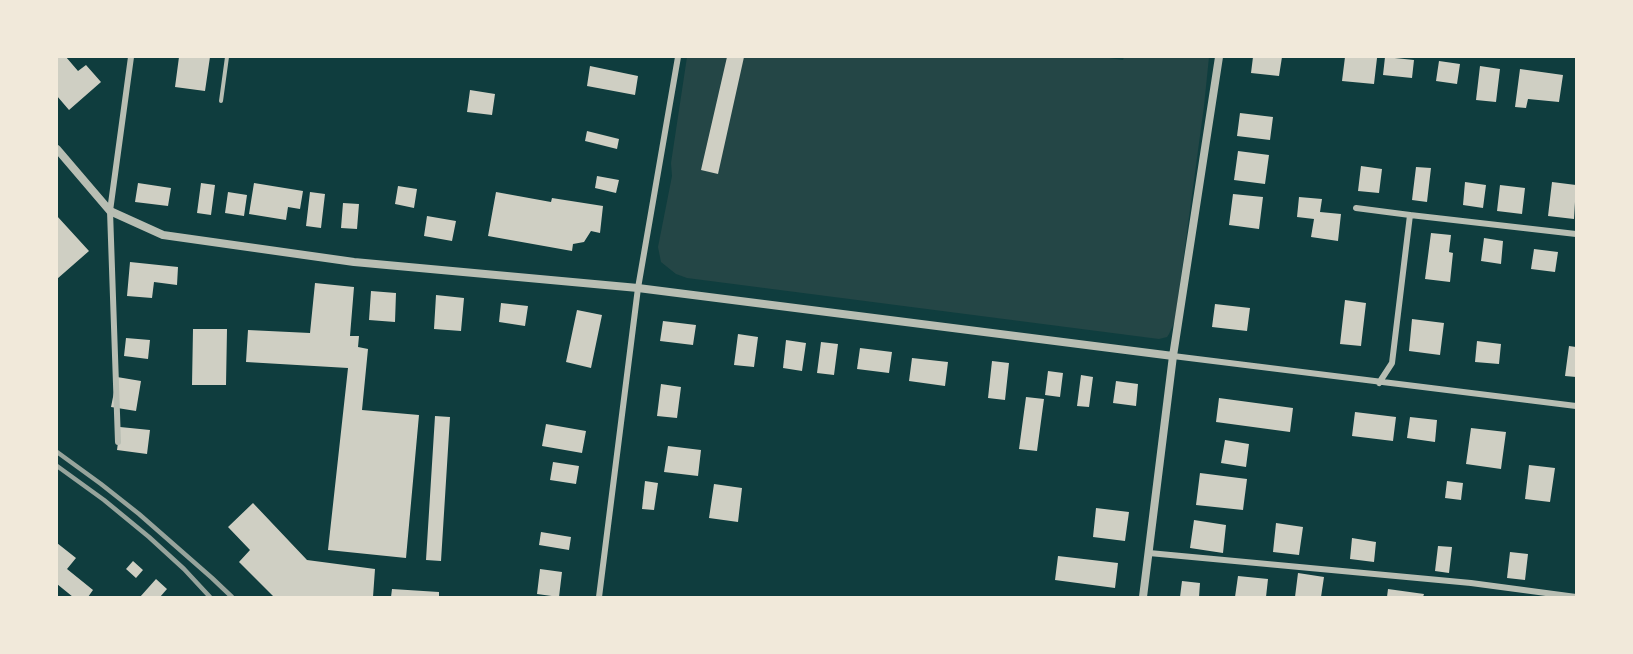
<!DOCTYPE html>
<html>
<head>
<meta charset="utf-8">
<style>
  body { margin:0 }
  #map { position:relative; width:1633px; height:654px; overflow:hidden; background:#0f3d3e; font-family:Commissioner,sans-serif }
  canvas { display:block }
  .frame { position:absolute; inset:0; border:58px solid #f1e9da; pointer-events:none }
</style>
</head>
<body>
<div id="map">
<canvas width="1633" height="654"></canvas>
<div class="frame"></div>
</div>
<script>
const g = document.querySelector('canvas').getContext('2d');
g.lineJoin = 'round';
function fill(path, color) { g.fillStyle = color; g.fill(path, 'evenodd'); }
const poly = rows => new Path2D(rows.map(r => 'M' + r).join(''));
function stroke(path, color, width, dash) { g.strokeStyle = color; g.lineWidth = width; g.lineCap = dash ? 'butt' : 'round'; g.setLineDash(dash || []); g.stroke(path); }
fill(poly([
  [687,57,1102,57,1123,60,1124,57,1209,57,1204,106,1175,321,1169,334,1167,337,1159,339,687,278,676,274,661,262,658,247,672,176,671,163]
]), '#244646');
fill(poly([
  [57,57,66,57,78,71,86,65,101,82,69,110,57,96],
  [179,57,210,57,205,91,175,87],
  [727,57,744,57,718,174,701,170],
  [1253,57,1282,57,1279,76,1251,73],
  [1345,57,1377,58,1374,84,1342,81],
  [1385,57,1414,60,1412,78,1383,75],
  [1439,61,1460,64,1457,84,1436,81],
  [590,66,638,76,635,95,587,86],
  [1480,66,1500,69,1496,102,1476,100],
  [1520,69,1563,75,1559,102,1528,99,1526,108,1515,107],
  [470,90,495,94,492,115,467,112],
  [1240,113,1273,117,1270,140,1237,136],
  [587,131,619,139,617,149,585,141],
  [1238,151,1269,155,1265,184,1234,180],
  [1361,166,1382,169,1379,193,1358,191],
  [1416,167,1431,168,1427,202,1412,200],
  [597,176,619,180,616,193,595,188],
  [1465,182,1486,185,1483,208,1463,205],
  [1552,182,1576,185,1574,219,1548,216],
  [138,183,171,188,168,206,135,202],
  [201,183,215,185,211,215,197,213],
  [254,183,303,191,300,209,288,207,286,220,249,214],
  [1500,185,1525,188,1522,214,1497,211],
  [398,186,417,189,414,208,395,204],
  [228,192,247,195,244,216,225,213],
  [310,192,325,194,321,228,306,226],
  [496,192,551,202,552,198,603,206,600,233,591,231,584,242,573,244,572,251,488,236],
  [1233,194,1263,197,1259,229,1229,225],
  [1299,197,1322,199,1320,212,1341,214,1338,241,1311,237,1314,219,1297,217],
  [343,203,359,204,357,229,341,228],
  [57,216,89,251,57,279],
  [427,216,456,221,452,241,424,236],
  [1431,233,1451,235,1449,252,1453,253,1450,282,1425,279],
  [1484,238,1503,241,1501,264,1481,261],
  [1534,249,1558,252,1555,272,1531,269],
  [130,262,178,267,177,285,154,282,152,298,127,296],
  [315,283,354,287,350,336,359,336,358,347,368,349,362,410,419,415,406,558,328,550,348,368,246,362,248,330,310,333],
  [371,291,396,293,395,322,369,320],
  [436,295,464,298,461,331,434,329],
  [1345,300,1366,303,1361,346,1340,344],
  [501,303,528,306,525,326,499,322],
  [1215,304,1250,308,1247,331,1212,327],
  [577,310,602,315,591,368,566,362],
  [1412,319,1444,323,1440,355,1409,351],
  [663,321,696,325,693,345,660,341],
  [193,329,227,329,226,385,192,385],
  [738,334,758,337,754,367,734,365],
  [126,338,150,340,148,359,124,356],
  [786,340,806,343,802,371,783,368],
  [1477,341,1501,344,1499,364,1475,362],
  [821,342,838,344,834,375,817,373],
  [1569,346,1576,347,1576,377,1565,376],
  [860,348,892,352,889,373,857,369],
  [912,358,948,362,945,386,909,381],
  [992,361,1009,363,1005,400,988,398],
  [1048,371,1063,373,1060,397,1045,395],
  [1081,375,1093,377,1089,407,1077,406],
  [117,377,141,381,136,411,111,407],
  [1116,381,1138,384,1136,406,1113,403],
  [661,384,681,387,677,418,657,416],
  [1026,397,1044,399,1037,451,1019,449],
  [1219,398,1293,408,1290,432,1216,422],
  [1355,412,1396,417,1393,441,1352,436],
  [435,416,450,417,441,561,426,560],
  [1410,417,1437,420,1435,442,1407,438],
  [546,424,586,431,582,453,542,446],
  [120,427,150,430,147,454,117,450],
  [1471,428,1506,432,1501,469,1466,464],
  [1225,440,1249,444,1246,467,1221,463],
  [668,446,701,450,698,476,664,472],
  [553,462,579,466,576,484,550,480],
  [1529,465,1555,468,1550,502,1525,499],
  [1200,473,1247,479,1243,510,1196,505],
  [645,481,658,483,654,510,642,509],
  [1447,481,1463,483,1461,500,1445,498],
  [714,484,742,488,738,522,709,518],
  [253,503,307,560,375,569,373,597,274,597,239,562,250,550,228,527],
  [1096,508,1129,512,1125,541,1093,537],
  [1194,520,1226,525,1223,553,1190,548],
  [1276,523,1303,527,1299,555,1273,552],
  [541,532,571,537,569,550,539,545],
  [1352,538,1376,542,1374,562,1350,559],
  [57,543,76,558,67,569,93,590,88,597,73,597,57,584],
  [1438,546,1452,547,1449,573,1435,571],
  [1510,552,1528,554,1525,580,1507,578],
  [1058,556,1118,563,1115,588,1055,580],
  [133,561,143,570,136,578,126,569],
  [540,569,562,572,559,597,537,594],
  [1298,573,1324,577,1321,597,1295,597],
  [1238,576,1268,579,1266,597,1235,597],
  [156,579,167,589,160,597,140,597],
  [1182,581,1200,583,1199,597,1180,597],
  [392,589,439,592,439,597,391,597],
  [1388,589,1424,594,1423,597,1387,597]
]), '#cfcfc3');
stroke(poly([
  [221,101,227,57]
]), '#b8beb3', 4);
stroke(poly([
  [1356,208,1410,215],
  [1173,356,1576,406],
  [1379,383,1392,363,1410,215,1576,234],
  [118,442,110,211,131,57],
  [1149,553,1471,583,1576,597],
  [599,597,638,288,678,57]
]), '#b8beb3', 6);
stroke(poly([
  [57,149,110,211,163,235,354,262,638,288,1173,356],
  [1143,597,1173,356,1219,57]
]), '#b8beb3', 8);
stroke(poly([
  [57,452,101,484,139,514,212,578,232,597],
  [57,466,104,500,149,537,184,569,210,597]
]), '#97a49c', 4.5);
</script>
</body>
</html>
